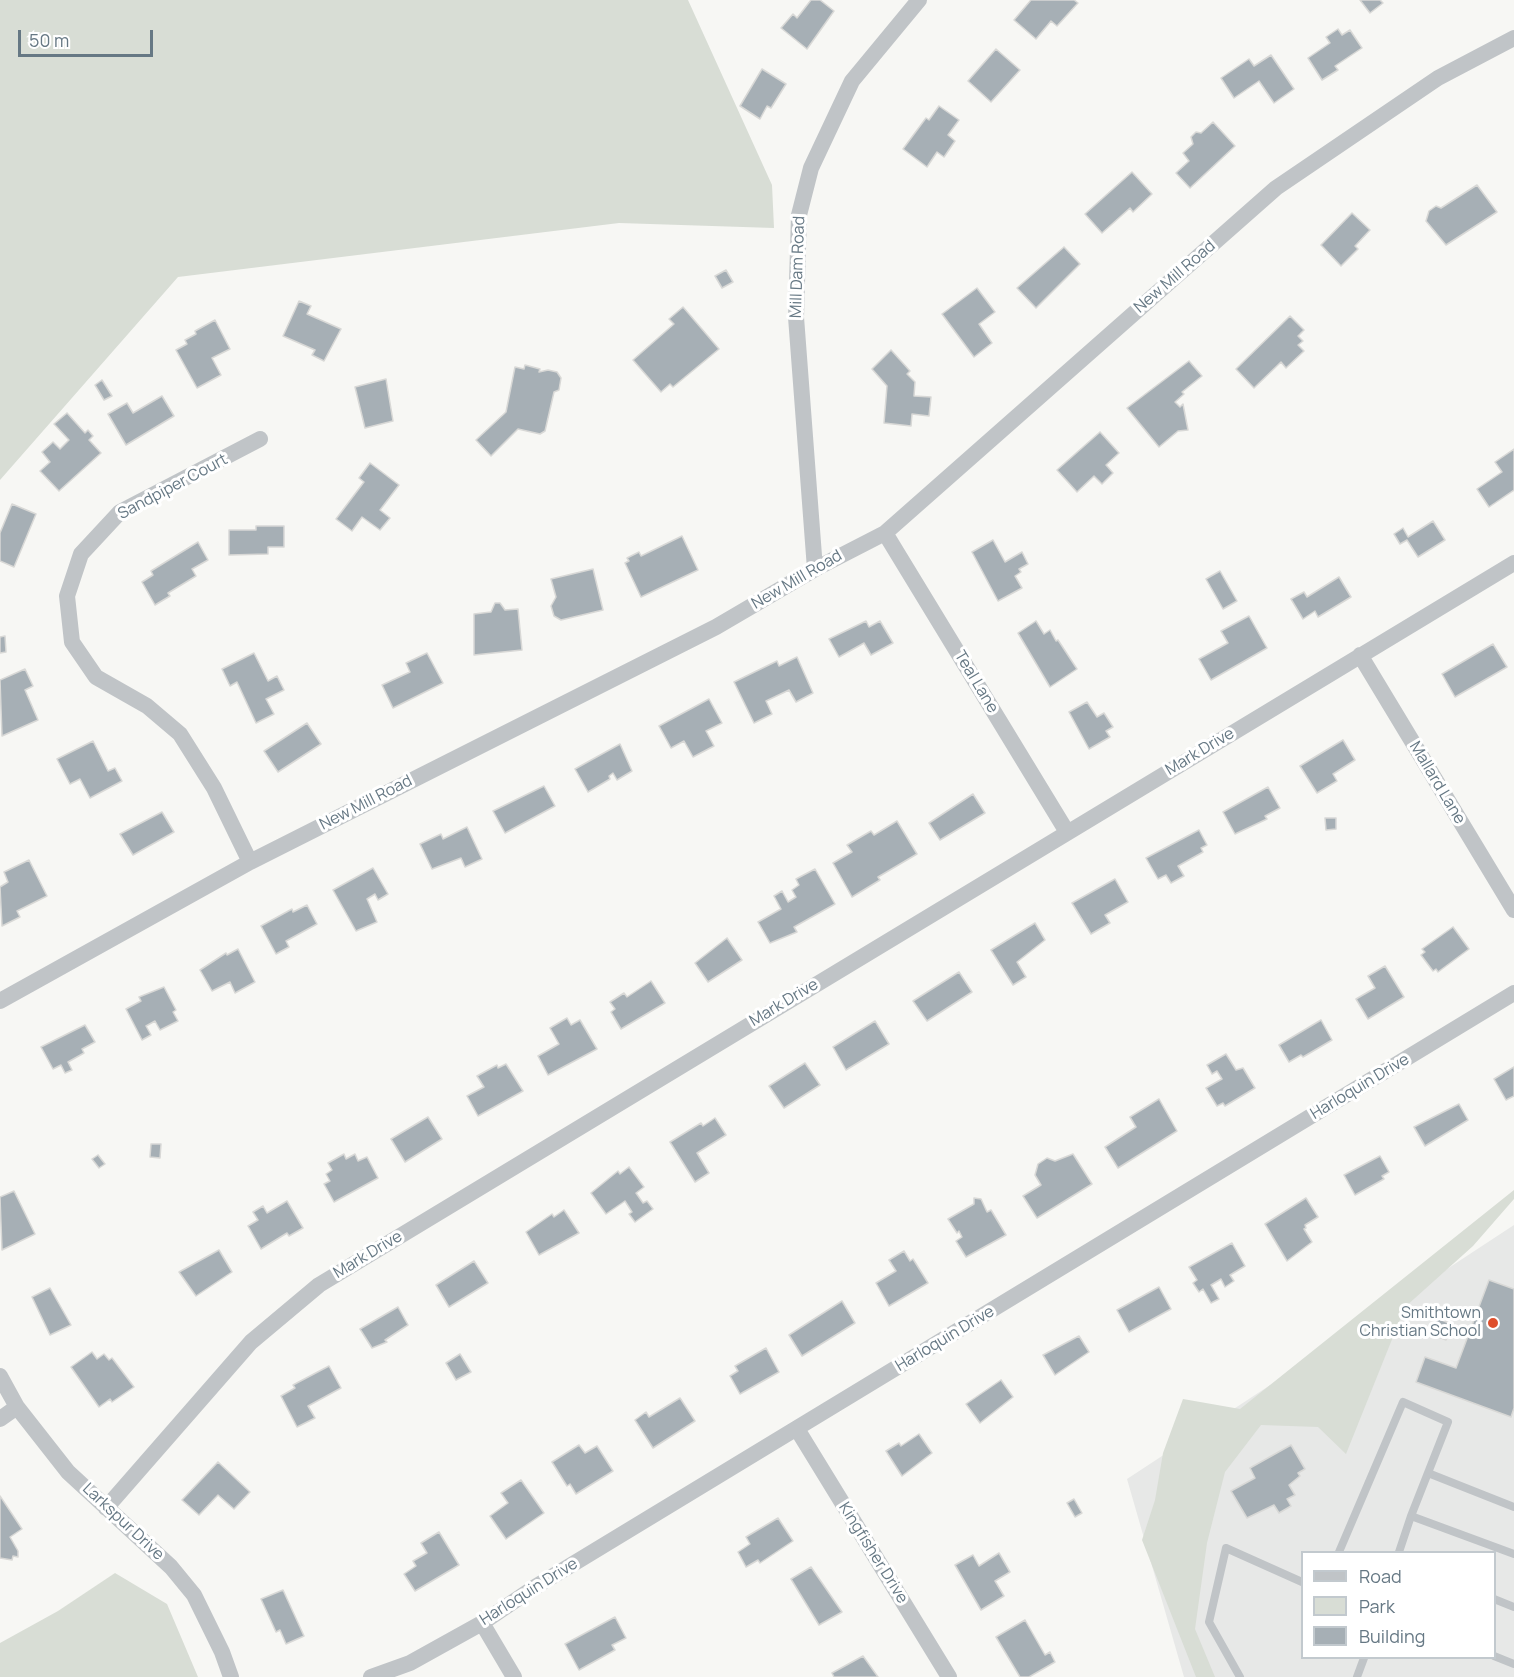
<!DOCTYPE html>
<html>
<head>
<meta charset="utf-8">
<style>
  body { margin:0 }
  #map { position:relative; width:1514px; height:1677px; overflow:hidden; background:#f7f7f4; font-family:Manrope,sans-serif }
  canvas { display:block }
  .legend { position:absolute; left:1301px; top:1551px; width:195px; height:108px; box-sizing:border-box; background:#fff; border:2px solid #c2c9ce; margin:0; padding:8px 10px; list-style:none; font-size:18px; color:#667884 }
  .legend li { display:flex; align-items:center; gap:12px; height:30px }
  .legend b { width:30px; border:2px solid #c2c9ce }
  .scale { position:absolute; left:18px; top:30px; width:135px; height:27px; box-sizing:border-box; border:3px solid #667884; border-top:0; padding-left:8px; font-size:18px; line-height:21px; white-space:nowrap; color:#667884; -webkit-text-stroke:4px #fff; paint-order:stroke }
</style>
</head>
<body>
<div id="map">
<canvas width="1514" height="1677"></canvas>
<ul class="legend">
<li><b style="height:8px;background:#c0c4c7"></b>Road</li>
<li><b style="height:16px;background:#d8ddd5"></b>Park</li>
<li><b style="height:16px;background:#a6afb5"></b>Building</li>
</ul>
<div class="scale">50 m</div>
</div>
<script>
const g = document.querySelector('canvas').getContext('2d');
g.lineJoin = 'round';
function fill(path, color) { g.fillStyle = color; g.fill(path, 'evenodd'); }
const poly = rows => new Path2D(rows.map(r => 'M' + r).join(''));
function stroke(path, color, width, dash) { g.strokeStyle = color; g.lineWidth = width; g.lineCap = dash ? 'butt' : 'round'; g.setLineDash(dash || []); g.stroke(path); }
function drawText(font, color, halo, rows, align = 'center') {
  g.font = font + ' Manrope,sans-serif'; g.lineWidth = 6; g.setLineDash([]); g.textBaseline = 'middle'; g.strokeStyle = halo; g.fillStyle = color; for (const [text, x, y, turn = 0] of rows) {
    g.save(); g.translate(x, y); g.rotate((+turn || 0) * Math.PI / 180); g.textAlign = isNaN(turn) ? turn : align; if (halo) g.strokeText(text, 0, 0); g.fillText(text, 0, 0); g.restore();
  }
}
fill(poly([
  [1514,1225,1514,1677,1184,1677,1127,1479],
  [1302,1552,1494,1552,1494,1658,1302,1658]
]), '#e7e8e7');
fill(poly([
  [0,0,688,0,772,185,774,228,619,223,178,277,0,480],
  [1514,1190,1514,1199,1473,1246,1405,1307,1346,1454,1318,1427,1261,1425,1225,1472,1207,1543,1195,1629,1215,1677,1196,1677,1142,1540,1155,1500,1163,1453,1183,1399,1240,1409],
  [115,1573,167,1604,198,1677,0,1677,0,1643,58,1611]
]), '#d8ddd5');
const building = poly([
  [811,0,820,0,834,11,807,49,781,28,793,14,797,18,811,0],
  [1031,0,1074,0,1078,3,1057,26,1051,21,1036,39,1014,20,1031,0],
  [1360,0,1380,0,1383,3,1370,13,1360,0],
  [1338,29,1342,35,1350,30,1362,48,1335,66,1338,70,1322,80,1308,58,1330,43,1326,37,1338,29],
  [996,49,1020,70,991,102,968,81,996,49],
  [1271,55,1294,89,1274,103,1259,81,1234,98,1221,78,1249,59,1254,66,1271,55],
  [762,69,786,84,771,108,767,106,760,119,740,106,762,69],
  [939,106,959,120,948,135,955,141,944,157,937,152,927,167,903,149,926,118,929,120,939,106],
  [1213,122,1235,146,1190,188,1176,173,1189,161,1183,153,1193,144,1191,137,1196,132,1201,133,1213,122],
  [1132,172,1152,194,1133,212,1130,208,1102,233,1085,214,1132,172],
  [1477,185,1497,212,1446,245,1426,221,1429,211,1436,206,1441,208,1477,185],
  [1352,213,1370,230,1355,246,1358,249,1341,266,1321,245,1352,213],
  [1064,247,1080,264,1036,308,1017,288,1064,247],
  [726,270,733,282,722,288,715,276,726,270],
  [977,288,995,312,979,324,992,343,974,357,942,314,977,288],
  [299,301,311,306,307,314,341,329,324,361,312,355,315,350,283,336,299,301],
  [683,307,719,349,673,387,670,384,661,392,633,360,674,324,669,319,683,307],
  [1290,316,1304,330,1298,336,1303,341,1298,345,1304,351,1286,368,1281,362,1254,388,1236,369,1290,316],
  [215,320,230,349,212,358,221,375,197,388,176,350,187,344,185,340,196,334,195,331,215,320],
  [891,350,910,371,907,374,915,382,914,396,931,397,929,416,912,414,911,426,884,423,887,386,872,369,891,350],
  [1189,361,1202,376,1182,392,1184,394,1175,402,1180,407,1183,404,1188,430,1178,431,1159,447,1127,408,1189,361],
  [525,365,540,369,539,372,548,370,557,372,561,378,559,390,554,392,545,431,540,434,518,429,491,456,476,440,506,412,515,367,524,369,525,365],
  [386,379,393,421,365,428,355,387,386,379],
  [102,380,112,396,104,400,95,385,102,380],
  [162,396,174,416,126,445,108,414,127,403,133,413,162,396],
  [67,413,85,433,88,430,93,436,89,440,101,453,59,491,40,471,50,462,42,452,53,442,60,449,69,440,54,424,67,413],
  [1100,432,1119,453,1106,465,1113,473,1102,484,1094,476,1077,492,1057,470,1100,432],
  [1514,449,1514,490,1489,507,1477,489,1502,472,1495,462,1514,449],
  [370,463,399,485,380,510,390,518,380,530,362,517,352,531,336,519,364,482,359,478,370,463],
  [12,504,36,514,14,567,0,561,0,533,12,504],
  [1433,521,1445,540,1418,557,1407,540,1400,544,1394,534,1403,528,1408,537,1433,521],
  [256,526,284,526,284,547,268,547,268,554,229,555,229,530,256,530,256,526],
  [682,536,698,570,641,597,625,563,629,561,627,558,639,552,641,556,682,536],
  [993,540,1005,562,1022,552,1028,564,1019,569,1021,572,1015,576,1022,588,998,601,972,552,993,540],
  [198,542,208,560,192,569,196,576,168,593,170,596,155,605,142,582,153,575,151,571,198,542],
  [593,569,603,610,561,620,554,616,551,606,556,597,551,579,593,569],
  [1220,571,1237,601,1223,609,1206,579,1220,571],
  [1339,577,1351,597,1318,617,1315,611,1303,619,1291,599,1304,592,1307,597,1339,577],
  [495,603,500,603,505,610,518,609,522,650,474,655,474,614,491,612,495,603],
  [1249,616,1267,648,1211,680,1199,659,1228,643,1221,631,1249,616],
  [866,621,869,627,880,621,893,643,871,655,864,643,839,657,829,639,866,621],
  [1036,621,1044,634,1050,630,1056,641,1058,640,1077,669,1050,687,1018,633,1036,621],
  [5,636,6,652,0,653,0,637,5,636],
  [1493,644,1507,667,1455,697,1442,674,1493,644],
  [254,653,268,681,277,676,284,690,266,699,274,714,256,723,237,682,230,686,222,669,254,653],
  [427,653,443,683,393,708,382,685,410,672,406,663,427,653],
  [797,657,813,693,796,702,789,690,766,701,772,714,754,723,734,682,777,661,779,666,797,657],
  [25,669,33,686,25,690,38,720,2,736,0,680,25,669],
  [709,699,722,723,706,731,714,746,693,757,684,741,671,748,659,726,709,699],
  [1087,702,1097,717,1104,713,1113,727,1106,731,1110,737,1089,749,1069,712,1087,702],
  [307,723,321,744,278,772,264,751,307,723],
  [1343,740,1355,760,1333,774,1337,781,1317,793,1300,766,1343,740],
  [93,741,108,771,115,768,122,781,90,798,80,779,70,784,57,759,93,741],
  [620,744,632,771,617,780,613,773,609,776,610,779,588,792,575,769,620,744],
  [544,786,555,806,505,833,493,811,544,786],
  [1268,787,1280,808,1265,816,1267,819,1235,834,1223,812,1268,787],
  [973,794,985,813,940,840,929,823,973,794],
  [162,812,174,832,133,855,120,834,162,812],
  [1325,818,1336,818,1336,829,1326,830,1325,818],
  [897,821,917,854,878,877,880,880,852,897,833,863,852,852,847,845,871,831,874,835,897,821],
  [467,827,482,859,465,867,461,858,432,869,420,844,441,834,443,839,467,827],
  [1199,830,1207,845,1201,848,1203,852,1178,866,1184,876,1171,883,1166,875,1158,879,1146,858,1199,830],
  [29,860,47,896,17,911,20,917,2,926,0,887,8,882,4,872,29,860],
  [373,868,388,894,378,900,375,894,367,899,377,922,356,931,333,890,373,868],
  [815,869,835,904,794,927,797,932,770,943,758,922,781,909,774,896,782,891,788,902,796,897,792,890,799,885,796,879,815,869],
  [1115,879,1128,902,1105,915,1110,923,1091,934,1072,903,1115,879],
  [307,905,317,924,286,941,289,947,276,954,261,926,292,909,293,912,307,905],
  [1035,923,1045,940,1017,962,1026,977,1013,985,991,950,1035,923],
  [1453,927,1469,949,1438,972,1436,969,1433,971,1421,955,1425,952,1422,949,1453,927],
  [727,938,742,960,708,982,695,963,727,938],
  [238,949,255,982,235,993,230,982,212,991,200,970,226,953,227,955,238,949],
  [1385,966,1404,997,1368,1019,1356,999,1375,988,1368,976,1385,966],
  [959,972,972,992,927,1021,913,1001,959,972],
  [651,981,665,1003,621,1029,611,1012,615,1009,610,1002,624,993,627,997,651,981],
  [164,987,176,1010,173,1012,178,1021,160,1030,155,1021,146,1026,151,1035,142,1040,126,1009,141,1001,139,997,164,987],
  [567,1018,571,1025,580,1020,597,1049,548,1075,538,1056,559,1044,550,1028,567,1018],
  [1321,1020,1332,1040,1303,1057,1301,1055,1289,1062,1279,1045,1321,1020],
  [875,1021,889,1044,846,1070,833,1047,875,1021],
  [85,1025,95,1042,82,1049,84,1053,68,1062,72,1070,65,1073,61,1065,53,1069,41,1047,85,1025],
  [1226,1054,1236,1070,1243,1068,1255,1088,1225,1106,1223,1103,1217,1106,1206,1088,1222,1079,1217,1071,1212,1074,1207,1065,1226,1054],
  [805,1063,820,1085,784,1108,769,1086,805,1063],
  [506,1064,523,1091,478,1116,467,1096,484,1087,477,1076,497,1065,498,1068,506,1064],
  [1514,1067,1514,1096,1506,1100,1494,1079,1514,1067],
  [1159,1099,1177,1131,1118,1168,1105,1147,1136,1127,1130,1117,1159,1099],
  [1459,1104,1468,1120,1425,1146,1414,1127,1459,1104],
  [428,1117,442,1139,405,1162,391,1139,428,1117],
  [715,1118,726,1135,697,1153,709,1173,695,1182,670,1142,701,1123,703,1126,715,1118],
  [151,1144,161,1144,160,1158,150,1157,151,1144],
  [344,1154,346,1159,355,1154,358,1161,367,1157,378,1178,334,1202,324,1184,330,1181,326,1174,332,1170,328,1163,344,1154],
  [1073,1154,1092,1184,1037,1218,1023,1196,1041,1185,1035,1175,1038,1164,1047,1158,1055,1161,1073,1154],
  [98,1155,105,1164,99,1168,92,1159,98,1155],
  [1380,1156,1389,1172,1382,1176,1384,1179,1355,1195,1344,1175,1380,1156],
  [629,1167,644,1187,636,1193,643,1203,647,1201,653,1209,635,1222,629,1214,632,1212,625,1201,606,1214,591,1193,618,1171,620,1174,629,1167],
  [14,1191,35,1234,2,1250,0,1197,14,1191],
  [974,1198,981,1199,987,1212,991,1210,1006,1235,966,1257,956,1241,962,1237,959,1231,957,1233,948,1219,974,1204,974,1198],
  [1306,1198,1318,1217,1305,1225,1306,1228,1304,1229,1312,1242,1287,1261,1265,1224,1306,1198],
  [287,1201,303,1228,289,1236,287,1233,261,1249,248,1226,258,1220,253,1212,263,1206,267,1213,287,1201],
  [564,1210,579,1233,539,1255,526,1232,552,1214,554,1217,564,1210],
  [1232,1243,1245,1266,1230,1275,1234,1281,1225,1287,1221,1279,1211,1285,1219,1299,1211,1303,1203,1289,1199,1292,1193,1283,1197,1280,1189,1267,1232,1243],
  [219,1250,232,1272,196,1296,179,1272,219,1250],
  [904,1251,910,1261,913,1259,928,1283,889,1306,876,1283,896,1271,889,1260,904,1251],
  [474,1261,488,1283,449,1307,436,1285,474,1261],
  [1489,1280,1514,1289,1514,1408,1511,1417,1416,1382,1425,1357,1456,1368,1489,1280],
  [1159,1287,1171,1309,1129,1332,1117,1310,1159,1287],
  [50,1288,71,1325,50,1335,32,1297,50,1288],
  [842,1301,855,1323,802,1356,789,1335,842,1301],
  [398,1307,408,1325,385,1340,387,1342,372,1348,360,1329,398,1307],
  [1435,1317,1453,1325,1446,1340,1429,1333,1435,1317],
  [1079,1336,1089,1352,1055,1375,1043,1355,1079,1336],
  [766,1348,779,1372,740,1394,730,1376,738,1371,735,1366,766,1348],
  [92,1352,97,1359,104,1354,109,1360,112,1358,134,1387,112,1402,110,1399,99,1407,71,1367,92,1352],
  [460,1354,471,1372,456,1380,446,1363,460,1354],
  [329,1366,341,1388,308,1406,315,1418,297,1427,281,1396,295,1388,293,1385,329,1366],
  [1001,1380,1013,1397,980,1423,966,1404,1001,1380],
  [680,1398,695,1421,653,1448,635,1420,646,1412,649,1417,680,1398],
  [919,1434,932,1453,902,1476,886,1451,899,1443,901,1446,919,1434],
  [579,1445,585,1453,597,1446,613,1471,576,1494,570,1484,567,1486,552,1462,579,1445],
  [1291,1445,1305,1469,1298,1473,1300,1476,1289,1485,1295,1495,1287,1499,1291,1506,1279,1513,1274,1505,1247,1518,1231,1491,1255,1478,1250,1468,1291,1445],
  [218,1462,250,1492,234,1509,218,1495,199,1515,182,1500,218,1462],
  [521,1480,544,1513,506,1539,490,1516,508,1503,501,1493,521,1480],
  [0,1496,22,1529,10,1537,18,1551,18,1557,13,1556,12,1560,0,1558,0,1496],
  [1074,1499,1082,1513,1075,1517,1067,1503,1074,1499],
  [778,1518,793,1541,760,1563,758,1560,746,1567,738,1552,750,1544,746,1537,778,1518],
  [439,1532,459,1565,415,1591,404,1574,416,1566,413,1561,427,1553,421,1543,439,1532],
  [999,1553,1010,1572,995,1581,1004,1596,981,1610,955,1565,973,1555,979,1566,999,1553],
  [811,1567,842,1612,819,1625,791,1579,811,1567],
  [283,1590,304,1636,286,1644,280,1630,276,1632,261,1599,283,1590],
  [615,1617,626,1638,612,1645,615,1650,579,1670,565,1644,615,1617],
  [1025,1620,1045,1655,1050,1652,1055,1662,1029,1677,1020,1677,996,1637,1025,1620],
  [863,1656,878,1677,834,1677,832,1673,863,1656]
]);
fill(building, '#a6afb5');
stroke(building, '#d8d8d6', 1.5);
stroke(poly([
  [1428,1473,1514,1507],
  [1339,1552,1403,1402,1448,1422,1411,1516,1514,1554],
  [1399,1552,1411,1516],
  [1494,1599,1514,1607],
  [1494,1656,1514,1664],
  [1240,1677,1209,1622,1226,1548,1302,1582],
  [1357,1677,1364,1658]
]), '#c0c4c7', 8);
stroke(poly([
  [885,533,1067,832],
  [815,569,796,317,799,215,811,168,852,81,919,0],
  [1360,655,1514,910],
  [250,862,214,788,180,734,147,706,96,677,72,642,67,596,81,554,120,512,260,439],
  [0,1001,250,862,716,627,815,569,885,533,1276,188,1438,78,1514,38],
  [0,1376,17,1407,68,1472,171,1567,194,1595,222,1652,231,1677],
  [0,1419,17,1407],
  [797,1429,949,1677],
  [106,1508,251,1342,319,1285,1514,563],
  [482,1623,514,1677],
  [371,1677,410,1663,482,1623,535,1587,1514,993]
]), '#c0c4c7', 16);
for (const [x, y, r, color] of [
  [1493,1323,6,"#de4f2c"]
]) { const dot = new Path2D(); dot.arc(x, y, r, 0, 2 * Math.PI); g.fillStyle = color; g.fill(dot); stroke(dot, '#fff', 2); }
drawText('16px', '#667884', '#fff', [
  ["Mill Dam Road",798,267,-88],
  ["New Mill Road",1175,277,-41],
  ["Sandpiper Court",173,487,-28],
  ["New Mill Road",797,580,-30],
  ["Teal Lane",976,682,59],
  ["Mark Drive",1200,752,-31],
  ["Mallard Lane",1437,783,59],
  ["New Mill Road",366,803,-27],
  ["Mark Drive",784,1003,-31],
  ["Harloquin Drive",1360,1087,-31],
  ["Mark Drive",368,1255,-31],
  ["Harloquin Drive",945,1339,-31],
  ["Larkspur Drive",123,1522,43],
  ["Kingfisher Drive",873,1553,58],
  ["Harloquin Drive",529,1592,-32]
]);
drawText('16px', '#667884', '#fff', [
  ["Smithtown",1481,1314],
  ["Christian School",1481,1332]
], 'right');
</script>
</body>
</html>
